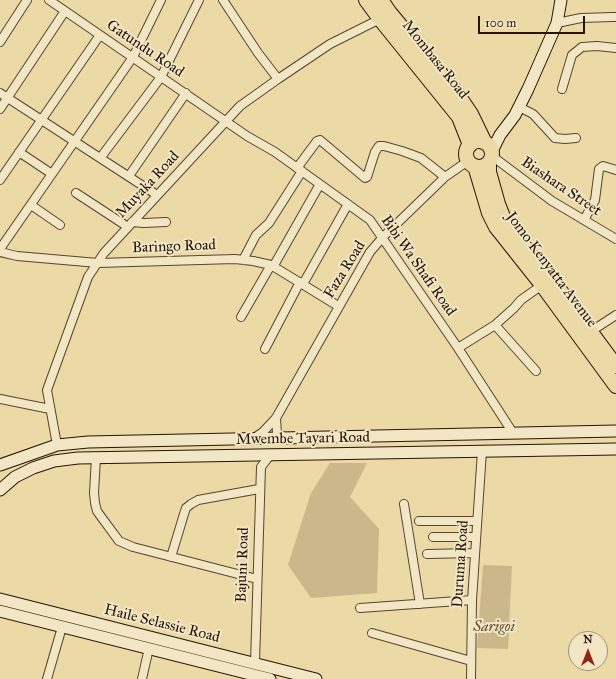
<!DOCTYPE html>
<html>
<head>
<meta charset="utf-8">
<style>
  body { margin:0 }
  #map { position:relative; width:616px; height:679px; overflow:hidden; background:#ebd9a6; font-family:"IM FELL Great Primer",serif }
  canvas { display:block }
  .north { position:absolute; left:568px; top:631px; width:40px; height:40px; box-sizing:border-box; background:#f2e6c5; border:1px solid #a09279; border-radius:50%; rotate:0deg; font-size:11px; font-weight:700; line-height:16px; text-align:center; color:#261407 }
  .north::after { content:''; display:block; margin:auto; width:14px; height:18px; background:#8f2418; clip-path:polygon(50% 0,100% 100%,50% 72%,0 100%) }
  .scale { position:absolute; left:478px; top:16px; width:107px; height:18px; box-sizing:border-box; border:2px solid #261407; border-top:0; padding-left:5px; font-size:12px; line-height:14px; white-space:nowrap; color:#261407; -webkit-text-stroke:3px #f2e6c5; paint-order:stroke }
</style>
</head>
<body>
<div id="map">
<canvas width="616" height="679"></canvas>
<div class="north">N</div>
<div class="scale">100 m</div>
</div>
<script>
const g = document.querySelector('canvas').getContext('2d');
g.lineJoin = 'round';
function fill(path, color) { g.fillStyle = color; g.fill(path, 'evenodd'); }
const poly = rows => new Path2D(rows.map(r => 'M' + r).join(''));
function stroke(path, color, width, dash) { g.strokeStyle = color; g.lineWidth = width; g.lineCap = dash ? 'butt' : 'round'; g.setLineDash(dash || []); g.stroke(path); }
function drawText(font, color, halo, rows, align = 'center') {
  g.font = font + ' "IM FELL Great Primer",serif'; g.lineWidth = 4; g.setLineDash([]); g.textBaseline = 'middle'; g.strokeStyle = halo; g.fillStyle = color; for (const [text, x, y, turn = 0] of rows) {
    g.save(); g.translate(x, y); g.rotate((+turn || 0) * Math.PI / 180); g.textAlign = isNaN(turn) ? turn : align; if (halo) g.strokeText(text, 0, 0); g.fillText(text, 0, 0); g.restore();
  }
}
fill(poly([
  [330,463,367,463,350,497,379,529,377,593,311,598,288,565,311,493],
  [483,565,512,566,508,649,477,648]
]), '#cab88b');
const street = poly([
  [49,0,247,136,275,152,370,220,458,348,513,433],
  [223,0,258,53,278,79],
  [557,23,581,18,612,17,616,17],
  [0,42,27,0],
  [562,89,572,55,582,47,597,46,616,48],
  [0,93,157,195],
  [519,107,533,114,555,138,565,139,576,138],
  [0,109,65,11],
  [19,152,52,174],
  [492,156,552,201,616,239],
  [101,157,161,77,199,0],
  [297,168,317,141,320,140,365,178,367,177,375,152,379,146,384,146,402,151,421,158,445,177],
  [129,176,186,93],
  [0,180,100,35],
  [76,193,128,227],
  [31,205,60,225],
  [584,220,595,200,599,169,603,166,616,170],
  [132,222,144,223,166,222],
  [0,249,133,57,161,0],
  [0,252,17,256,98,263,235,259,253,261,271,265,338,306],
  [243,260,256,235,269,223,302,171],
  [273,267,320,184],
  [303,284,348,204],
  [241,317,271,265],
  [495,325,536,371],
  [590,332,616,315],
  [458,348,495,325,514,308,521,300,542,285],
  [265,349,300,282],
  [0,399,50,409],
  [276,418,277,433,286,438],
  [254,438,263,432,276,418,370,252,383,237,445,177,468,161],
  [57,445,47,390,88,277,104,253,240,106,278,79,330,44,380,19],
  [96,457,94,493,95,503,97,511,102,518,119,541,133,547,257,579],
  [404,504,420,604],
  [419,521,477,521],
  [433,537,476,537],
  [427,554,475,553],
  [171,557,184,514,186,508,191,504,198,500,259,489],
  [360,608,472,600],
  [372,633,471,661],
  [255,663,261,467,271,454],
  [47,679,62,627],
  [142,679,149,648],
  [471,679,472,600,482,451]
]);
const secondary = poly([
  [492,151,500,135,515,115,528,89,557,23,561,0],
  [0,465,57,445,88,442,616,431],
  [0,490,15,477,33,468,54,461,78,458,616,449],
  [0,599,316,679],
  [0,611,270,679]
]);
const highway = poly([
  [366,0,380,19,459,117,470,145],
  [381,0,390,13,456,92,471,114,485,143],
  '466 154a13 13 0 1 1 26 0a13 13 0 1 1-26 0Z',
  [489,162,489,172,498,204,504,219,533,258,553,281,616,366],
  [475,166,489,213,496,227,542,285,616,386]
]);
stroke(street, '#57452f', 10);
stroke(secondary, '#261407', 13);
stroke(highway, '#261407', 16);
stroke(street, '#f2e6c5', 8);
stroke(secondary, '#f2e6c5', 11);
stroke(highway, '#ebd9a6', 14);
drawText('15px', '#261407', '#f2e6c5', [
  ["Gatundu Road",145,49,34],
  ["Mombasa Road",435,60,51],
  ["Muyaka Road",148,185,-47],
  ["Biashara Street",561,187,34],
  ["Baringo Road",174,247,-2],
  ["Bibi Wa Shafi Road",418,266,55],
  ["Faza Road",345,270,-58],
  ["Jomo Kenyatta Avenue",551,270,53],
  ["Mwembe Tayari Road",303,439,-1],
  ["Duruma Road",461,564,-86],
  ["Bajuni Road",243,565,-88],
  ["Haile Selassie Road",162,624,14]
]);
drawText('italic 15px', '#5f4d35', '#f2e6c5', [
  ["Sarigoi",494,627]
]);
</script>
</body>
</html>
